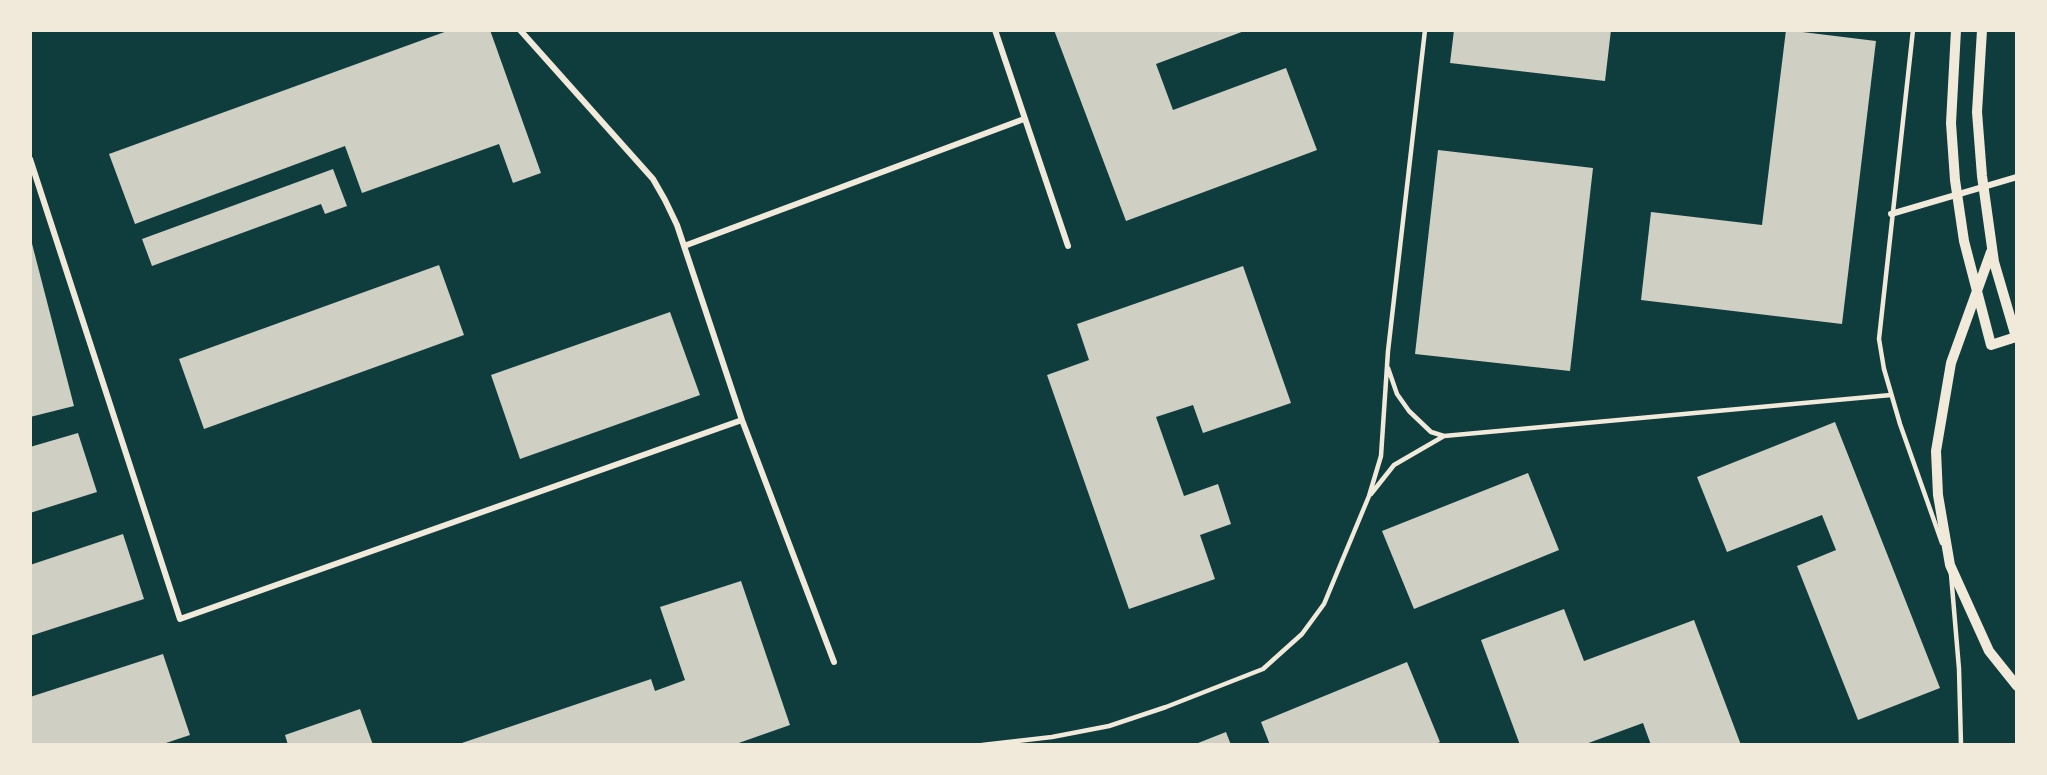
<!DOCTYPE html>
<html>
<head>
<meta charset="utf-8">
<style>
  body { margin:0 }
  #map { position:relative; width:2047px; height:775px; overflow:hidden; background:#0f3d3e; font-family:Bitter,serif }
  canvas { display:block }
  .frame { position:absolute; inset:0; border:32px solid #f1e9da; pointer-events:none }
</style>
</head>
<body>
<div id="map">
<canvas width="2047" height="775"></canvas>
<div class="frame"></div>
</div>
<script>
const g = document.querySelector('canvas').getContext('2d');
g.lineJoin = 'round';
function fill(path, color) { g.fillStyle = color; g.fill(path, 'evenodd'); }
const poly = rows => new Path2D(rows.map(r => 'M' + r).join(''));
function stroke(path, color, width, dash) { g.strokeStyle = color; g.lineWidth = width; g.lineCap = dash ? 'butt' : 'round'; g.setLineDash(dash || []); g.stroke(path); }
fill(poly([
  [450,30,490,30,541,173,513,183,499,144,362,193,345,146,135,224,109,154],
  [1054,30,1247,30,1156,64,1173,110,1286,68,1317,150,1126,221],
  [1454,30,1611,30,1605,81,1450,63],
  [1786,30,1876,41,1842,324,1641,300,1651,212,1762,225],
  [1438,150,1593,168,1570,371,1415,354],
  [333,169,347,206,325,214,321,204,152,266,142,239],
  [30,236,74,406,30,417],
  [439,265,464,335,204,429,179,359],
  [1243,266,1291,403,1203,433,1193,405,1156,417,1184,496,1218,484,1231,524,1200,535,1215,579,1129,609,1047,375,1089,360,1077,324],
  [670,312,700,395,520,459,491,375],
  [1835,422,1940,688,1858,720,1797,566,1836,550,1822,515,1727,552,1697,477],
  [78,433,97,492,30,513,30,447],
  [1528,473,1559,550,1414,609,1382,531],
  [123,534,144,599,30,636,30,565],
  [741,581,790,725,733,745,456,745,651,679,655,691,685,680,660,607],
  [1564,609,1584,661,1694,620,1741,745,1651,745,1643,723,1583,745,1520,745,1481,640],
  [163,654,190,735,160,745,30,745,30,697],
  [1407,662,1440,742,1433,745,1270,745,1261,722],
  [360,709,373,745,288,745,285,735],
  [1226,732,1231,745,1193,745]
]), '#cfcfc3');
stroke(poly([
  [1913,30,1879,339,1884,369,1900,424,1942,543],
  [1388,368,1397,394,1409,411,1431,432,1444,436,1891,395],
  [1371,494,1394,465,1444,436],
  [1951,574,1959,669,1961,745],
  [982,745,1052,737,1109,726,1166,707,1263,669,1302,634,1324,604,1369,496,1381,456,1388,351,1425,30]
]), '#f1e9da', 4.5);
stroke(poly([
  [520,30,653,179,665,200,677,225,742,420,834,662],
  [995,30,1068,246],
  [30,159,180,619,742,420],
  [1891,214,2017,177],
  [684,246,1024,119]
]), '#f1e9da', 6);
stroke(poly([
  [1956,30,1951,123,1955,180,1964,241,1991,345,2016,337,1994,262,1982,176,1977,112,1982,30],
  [1991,252,1951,363,1936,451,1938,495,1950,565,1989,651,2017,686]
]), '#f1e9da', 10);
</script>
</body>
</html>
